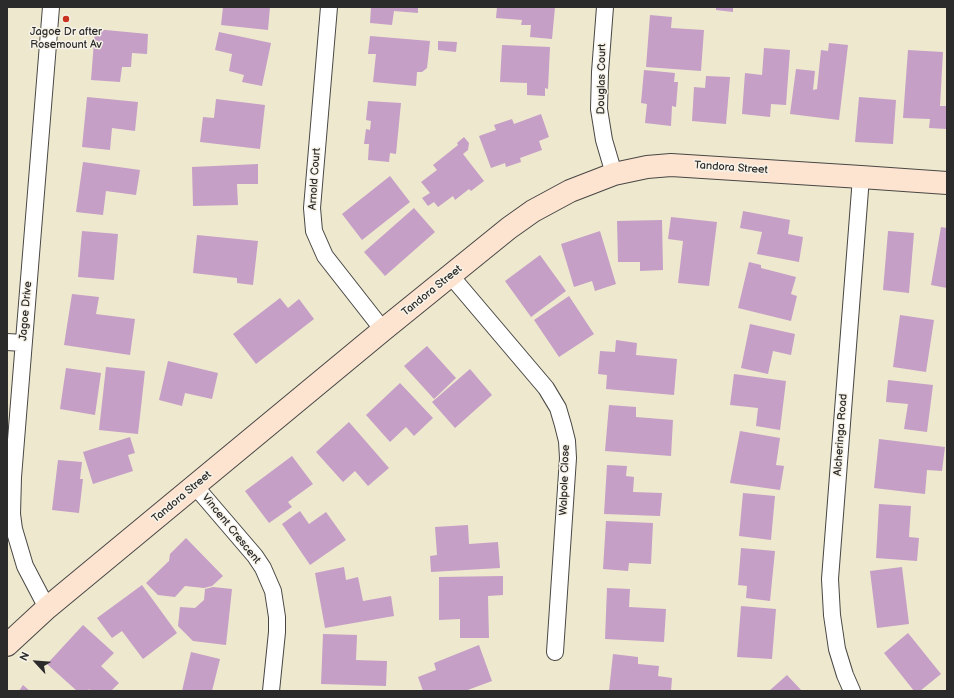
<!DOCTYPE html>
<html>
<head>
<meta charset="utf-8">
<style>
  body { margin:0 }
  #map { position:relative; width:954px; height:698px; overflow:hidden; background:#eee8cf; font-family:"Balsamiq Sans",sans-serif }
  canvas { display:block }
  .frame { position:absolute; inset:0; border:8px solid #2b2b2b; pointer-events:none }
  .north { position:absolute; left:16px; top:642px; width:40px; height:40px; -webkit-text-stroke:3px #f7f3e8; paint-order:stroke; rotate:296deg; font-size:11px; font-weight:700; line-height:16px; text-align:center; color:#2b2b2b }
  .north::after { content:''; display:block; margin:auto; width:14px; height:18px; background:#2b2b2b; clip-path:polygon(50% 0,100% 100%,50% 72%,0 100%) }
</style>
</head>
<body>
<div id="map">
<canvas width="954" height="698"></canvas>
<div class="frame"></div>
<div class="north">N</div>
</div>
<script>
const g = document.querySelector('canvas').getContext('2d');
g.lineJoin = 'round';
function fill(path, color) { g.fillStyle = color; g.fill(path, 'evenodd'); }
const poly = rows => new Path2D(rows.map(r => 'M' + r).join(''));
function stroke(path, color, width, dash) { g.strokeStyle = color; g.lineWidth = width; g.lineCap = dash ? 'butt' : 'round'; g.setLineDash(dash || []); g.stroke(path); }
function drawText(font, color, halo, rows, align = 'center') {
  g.font = font + ' "Balsamiq Sans",sans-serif'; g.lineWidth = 3; g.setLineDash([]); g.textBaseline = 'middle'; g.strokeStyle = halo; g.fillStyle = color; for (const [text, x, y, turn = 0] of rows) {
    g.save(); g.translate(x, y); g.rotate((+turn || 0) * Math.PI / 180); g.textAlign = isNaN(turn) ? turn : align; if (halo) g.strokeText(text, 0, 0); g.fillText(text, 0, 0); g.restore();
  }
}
fill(poly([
  [223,7,270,7,268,30,221,25],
  [371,7,418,7,418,13,394,11,392,25,370,23],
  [497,7,555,7,552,39,530,37,531,25,521,25,522,20,496,18],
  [716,7,733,7,733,12,716,10],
  [650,15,672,17,671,28,704,30,701,71,646,67],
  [95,29,148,34,147,54,132,53,131,67,122,67,120,82,91,80],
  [219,32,271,43,262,86,242,82,244,75,229,71,232,54,215,50],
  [370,36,430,41,427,68,422,72,417,72,416,86,373,82,376,54,368,54],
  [438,41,457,42,456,52,438,50],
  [829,43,848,45,839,120,790,114,796,69,815,71,813,90,817,89,821,50,828,51],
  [502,45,550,47,548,89,545,88,545,96,527,95,527,83,500,82],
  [764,48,790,50,786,105,771,104,770,117,742,114,745,73,762,75],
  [908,50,943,52,940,106,947,106,947,129,929,128,930,119,903,118],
  [644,70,675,73,674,82,678,82,676,107,672,106,671,126,645,123,647,104,641,103],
  [706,76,730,77,726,124,692,121,694,87,705,88],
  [87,97,138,102,135,131,112,128,110,150,82,147],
  [859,97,896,100,893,144,855,142],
  [216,99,265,105,260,149,200,142,203,117,214,118],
  [368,101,401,103,396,154,390,153,389,162,368,160,369,144,364,144,366,129,370,130,371,121,366,120],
  [541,114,549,137,539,141,542,150,520,158,521,162,506,167,505,163,491,168,479,136,496,130,494,125,512,119,514,124],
  [464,137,469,143,468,150,463,154,484,181,471,191,469,189,455,200,453,196,438,207,434,202,428,206,422,198,430,193,421,182,437,170,433,165,458,145,457,143],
  [83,162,140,170,136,195,106,191,103,215,76,212],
  [258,164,258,184,237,184,238,205,193,206,192,167],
  [390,176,410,202,362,240,342,214],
  [414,208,435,232,385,276,364,252],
  [743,211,790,220,788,234,803,237,799,262,757,254,762,232,740,228],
  [671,217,717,222,709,286,678,283,683,241,668,239],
  [662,220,663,270,640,271,640,262,618,262,617,221],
  [941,227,947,228,947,288,931,285],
  [82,231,118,234,114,280,78,277],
  [600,231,616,284,595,291,592,281,574,287,561,244],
  [888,231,914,233,909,293,883,290],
  [197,235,258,241,253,285,237,283,237,278,193,273],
  [540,255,566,291,531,317,505,281],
  [749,262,761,265,761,268,796,277,791,294,797,296,791,321,738,308],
  [72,294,99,297,96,314,135,319,130,355,64,345],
  [569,296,594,334,559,357,534,320],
  [280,298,288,308,299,299,314,319,256,364,233,334],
  [900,315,934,320,926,372,893,367],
  [750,324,795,334,791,355,773,351,768,374,741,368],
  [616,340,637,343,636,355,677,359,674,395,606,389,607,375,598,374,600,351,615,352],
  [427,346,456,378,434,399,404,366],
  [168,361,218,373,212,399,185,393,182,406,159,400],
  [106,367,145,371,138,434,99,430],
  [66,368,101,373,95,415,60,409],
  [470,369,492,395,455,428,432,402],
  [734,374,786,381,780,430,756,426,758,408,730,405],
  [888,380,933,385,927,432,904,429,908,404,886,402],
  [400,383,433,418,414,436,406,427,390,442,366,415],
  [609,405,636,407,636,417,673,420,671,456,605,451],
  [349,422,389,468,368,486,355,471,343,482,316,452],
  [740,431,780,438,776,465,784,466,780,490,730,483],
  [130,437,135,453,128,455,133,471,93,484,83,452],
  [879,439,945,447,942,471,927,470,925,494,874,488],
  [292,456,313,484,288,502,292,507,269,523,245,491],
  [58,460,82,462,80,479,83,479,79,513,52,510],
  [607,465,627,466,626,476,634,477,633,492,662,493,660,516,604,514],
  [743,493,775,496,771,540,739,536],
  [879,504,911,506,909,537,919,538,917,561,876,558],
  [300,511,309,524,326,512,346,540,310,565,282,524],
  [606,521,653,523,651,564,629,563,628,571,603,569],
  [468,525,469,544,498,542,500,568,431,572,430,556,437,555,435,527],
  [186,538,223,576,212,586,204,588,185,586,175,597,158,595,146,583,169,561,170,554],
  [741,548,775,551,770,601,746,598,747,586,738,585],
  [344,567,346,580,358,577,363,601,391,596,394,616,325,628,315,573],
  [902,567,909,624,877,628,870,571],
  [503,576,503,595,488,596,489,638,460,638,460,619,439,620,439,577],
  [142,585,177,633,143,659,122,631,112,638,97,618],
  [213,587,232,589,226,645,193,641,178,626,180,607,195,608,204,600,205,589],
  [607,588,630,589,629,607,666,609,664,642,605,639],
  [741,606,776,609,772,659,737,657],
  [83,625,114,653,101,666,119,683,111,691,91,691,89,689,88,691,77,691,47,664],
  [908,633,941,674,920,691,914,691,884,653],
  [323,634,357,635,356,660,387,661,386,686,321,684],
  [479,645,492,681,465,691,423,691,418,677,436,670,434,663],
  [191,652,220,659,212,691,182,691],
  [613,654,638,657,638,664,659,666,658,676,672,678,671,691,609,691],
  [787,675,802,691,769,691],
  [23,685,30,691,19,691]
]), '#c59fc6');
const street = poly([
  [329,7,312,208,314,231,325,256,383,330],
  [605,7,600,72,599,109,604,140,614,174],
  [451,276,546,388,558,408,563,425,567,441,568,458,555,652],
  [7,342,23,343],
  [195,486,255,556,263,568,273,591,277,617,277,632,271,691],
  [47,608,25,566,14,529,12,514,13,477,51,7],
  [852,691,845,675,837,649,832,615,830,579,861,177]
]);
const secondary = poly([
  [7,645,47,608,383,330,509,228,533,211,570,191,614,174,647,167,671,165,861,177,947,183]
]);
stroke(street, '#484744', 18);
stroke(secondary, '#484744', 24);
stroke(street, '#fff', 16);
stroke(secondary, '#fde4d1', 22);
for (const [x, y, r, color] of [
  [66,19,4,"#c8321e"]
]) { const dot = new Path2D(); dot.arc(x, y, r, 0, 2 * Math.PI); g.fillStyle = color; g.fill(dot); stroke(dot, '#f7f3e8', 1.5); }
drawText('11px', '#2b2b2b', '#f7f3e8', [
  ["Jagoe Dr after",66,32],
  ["Rosemount Av",66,45]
]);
drawText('11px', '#2b2b2b', '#f7f3e8', [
  ["Douglas Court",602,79,-89],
  ["Tandora Street",731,168,4],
  ["Arnold Court",315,179,-86],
  ["Tandora Street",432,291,-39],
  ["Jagoe Drive",26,311,-85],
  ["Alcheringa Road",841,435,-86],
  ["Walpole Close",565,480,-88],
  ["Tandora Street",182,497,-40],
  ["Vincent Crescent",231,529,51]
]);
</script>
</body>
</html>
